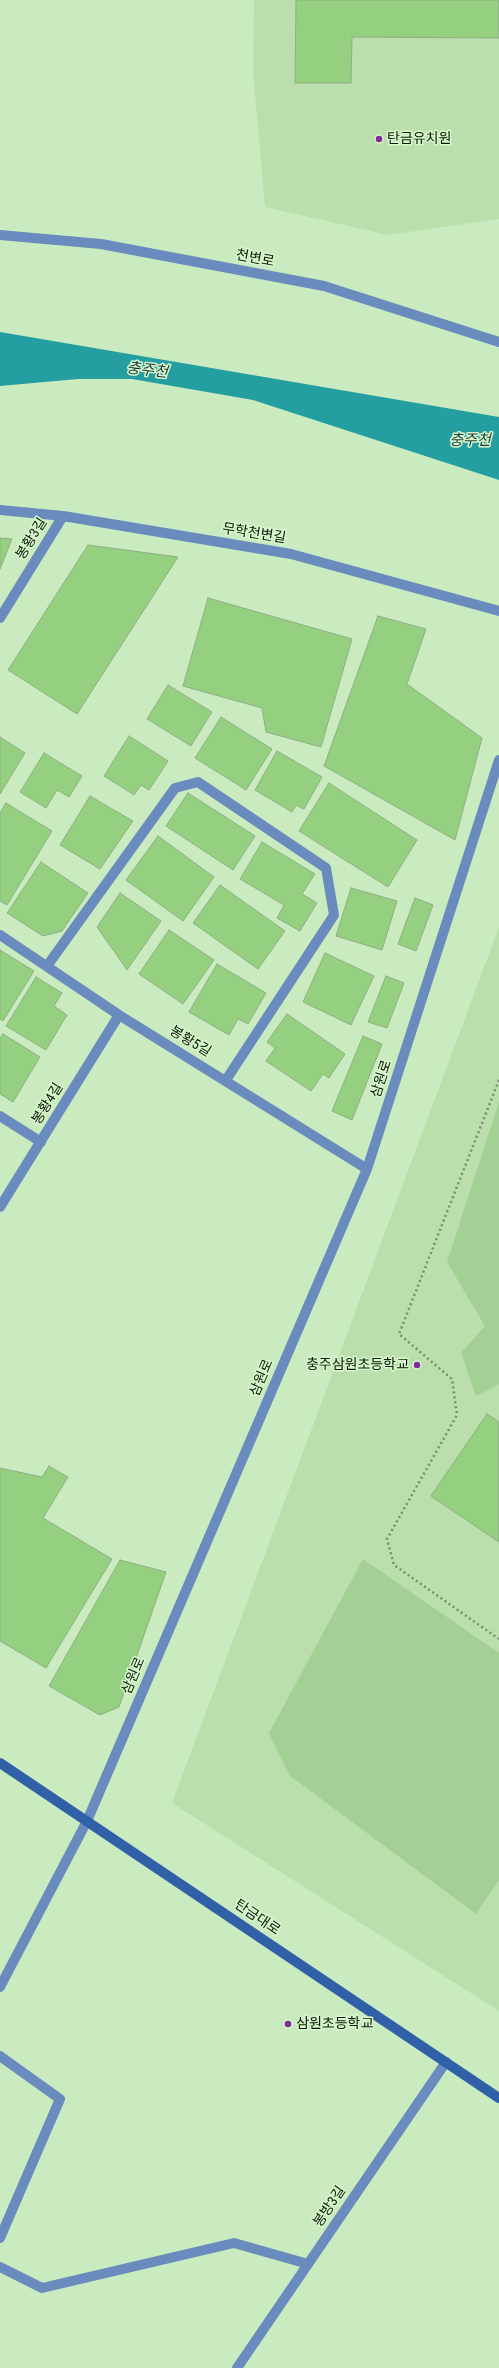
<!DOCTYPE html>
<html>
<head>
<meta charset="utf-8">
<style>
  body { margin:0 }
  canvas { display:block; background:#caeabf }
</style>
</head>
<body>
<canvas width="499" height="2368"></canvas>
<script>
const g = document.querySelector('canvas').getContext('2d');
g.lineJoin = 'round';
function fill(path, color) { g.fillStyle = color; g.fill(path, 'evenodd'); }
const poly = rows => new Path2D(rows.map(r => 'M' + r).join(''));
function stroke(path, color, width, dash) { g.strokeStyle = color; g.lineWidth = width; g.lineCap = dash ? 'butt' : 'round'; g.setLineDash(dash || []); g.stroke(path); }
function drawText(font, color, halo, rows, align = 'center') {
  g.font = font + ' "Roboto Condensed","Noto Sans KR",sans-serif'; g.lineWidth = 3; g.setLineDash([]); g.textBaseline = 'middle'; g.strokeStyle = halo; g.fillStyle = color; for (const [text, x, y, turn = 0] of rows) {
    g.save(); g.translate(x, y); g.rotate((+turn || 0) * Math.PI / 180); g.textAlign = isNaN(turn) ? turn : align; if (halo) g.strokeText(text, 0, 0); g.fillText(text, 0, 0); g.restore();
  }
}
fill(poly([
  [254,0,499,0,499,219,388,235,265,207,253,71],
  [499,927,499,2011,172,1803]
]), '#badfad');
fill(poly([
  [499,1102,499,1384,476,1396,461,1353,485,1326,447,1262],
  [363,1559,499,1653,499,1880,476,1914,289,1775,269,1733]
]), '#a4cf95');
fill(poly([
  [0,332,499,417,499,480,253,400,132,379,78,379,0,386]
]), '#259ea2');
const building = poly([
  [296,0,499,0,499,38,352,37,351,83,295,83,296,0],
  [0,538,12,539,0,569,0,538],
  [88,545,178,557,77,714,8,670,88,545],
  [208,598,352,639,321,747,266,732,262,708,183,686,208,598],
  [378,616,426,629,407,684,482,738,455,840,324,766,378,616],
  [168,685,212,712,191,746,147,719,168,685],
  [221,717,272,749,246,790,195,758,221,717],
  [129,736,168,761,149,790,141,785,134,795,104,776,129,736],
  [0,737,25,753,0,794,0,737],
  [277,751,322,777,304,809,296,805,292,812,255,790,277,751],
  [44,753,82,776,69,797,57,790,46,808,20,792,44,753],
  [329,783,417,840,388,887,299,831,329,783],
  [188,793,255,836,233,870,166,826,188,793],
  [90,796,133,821,100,869,60,845,90,796],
  [6,803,52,831,7,905,0,901,0,813,6,803],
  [158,836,214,877,183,921,126,880,158,836],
  [262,842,315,874,302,894,317,903,300,931,277,918,284,905,240,879,262,842],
  [41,862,88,893,62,931,43,936,7,913,41,862],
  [220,885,285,931,258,969,193,923,220,885],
  [351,888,397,901,382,950,336,936,351,888],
  [120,893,161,921,127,970,97,927,120,893],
  [415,898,433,905,416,951,398,944,415,898],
  [169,930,214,960,183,1004,139,974,169,930],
  [0,950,34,971,3,1021,0,1019,0,950],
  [325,953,374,976,351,1025,303,1002,325,953],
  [217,964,266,993,248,1024,238,1019,229,1035,189,1012,217,964],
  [386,976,404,983,387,1028,368,1022,386,976],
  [36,977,62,993,54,1006,67,1015,46,1050,6,1026,36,977],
  [287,1014,345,1054,329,1078,323,1074,311,1091,266,1061,275,1048,267,1042,287,1014],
  [3,1034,40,1057,13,1102,0,1094,0,1038,3,1034],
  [363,1036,382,1044,352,1120,332,1111,363,1036],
  [487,1414,499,1422,499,1542,431,1496,487,1414],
  [49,1466,68,1477,43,1518,112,1559,46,1668,0,1641,0,1468,42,1477,49,1466],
  [120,1560,166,1572,119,1707,100,1715,49,1686,120,1560]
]);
fill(building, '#94d07f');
stroke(building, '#8fae85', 1);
stroke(poly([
  [499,1080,399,1334,452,1379,457,1415,387,1539,394,1565,499,1639]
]), '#768e6e', 2.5, [2, 3]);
stroke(poly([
  [47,966,175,788,198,782,326,868,334,915,226,1080],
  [0,1116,41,1142],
  [0,2056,60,2099,0,2238],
  [0,2267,42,2288,234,2243,308,2264]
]), '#6a8bbd', 10);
stroke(poly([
  [0,235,101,244,324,286,499,342],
  [0,510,63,516,291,554,499,611],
  [0,618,63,516],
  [0,935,119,1015,367,1169],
  [0,1207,119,1015],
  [0,1987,87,1821,367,1169,499,760],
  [237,2368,446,2062]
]), '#6a8bbd', 10);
stroke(poly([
  [0,1763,499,2098]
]), '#3061a8', 10);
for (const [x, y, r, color] of [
  [379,139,4,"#812b99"],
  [417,1365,4,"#812b99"],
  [288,2024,4,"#812b99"]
]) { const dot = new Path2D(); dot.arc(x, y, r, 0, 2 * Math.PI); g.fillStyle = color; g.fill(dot); stroke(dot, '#d7f8cc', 1.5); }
drawText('14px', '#0b1707', '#d7f8cc', [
  ["탄금유치원",387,139],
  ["충주삼원초등학교",409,1365,"right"],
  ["삼원초등학교",296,2024]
], 'left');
drawText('14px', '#0b1707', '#d7f8cc', [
  ["천변로",255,259,11],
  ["무학천변길",254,534,9],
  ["봉황3길",32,539,-58],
  ["봉황5길",190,1042,31],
  ["삼원로",382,1079,-72],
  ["봉황4길",48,1104,-58],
  ["삼원로",262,1378,-67],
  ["삼원로",134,1676,-67],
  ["탄금대로",257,1918,34],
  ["봉방3길",330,2207,-56]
]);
drawText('italic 15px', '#1f3839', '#d7f8cc', [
  ["충주천",147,371,7],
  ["충주천",470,441]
]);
</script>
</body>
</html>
